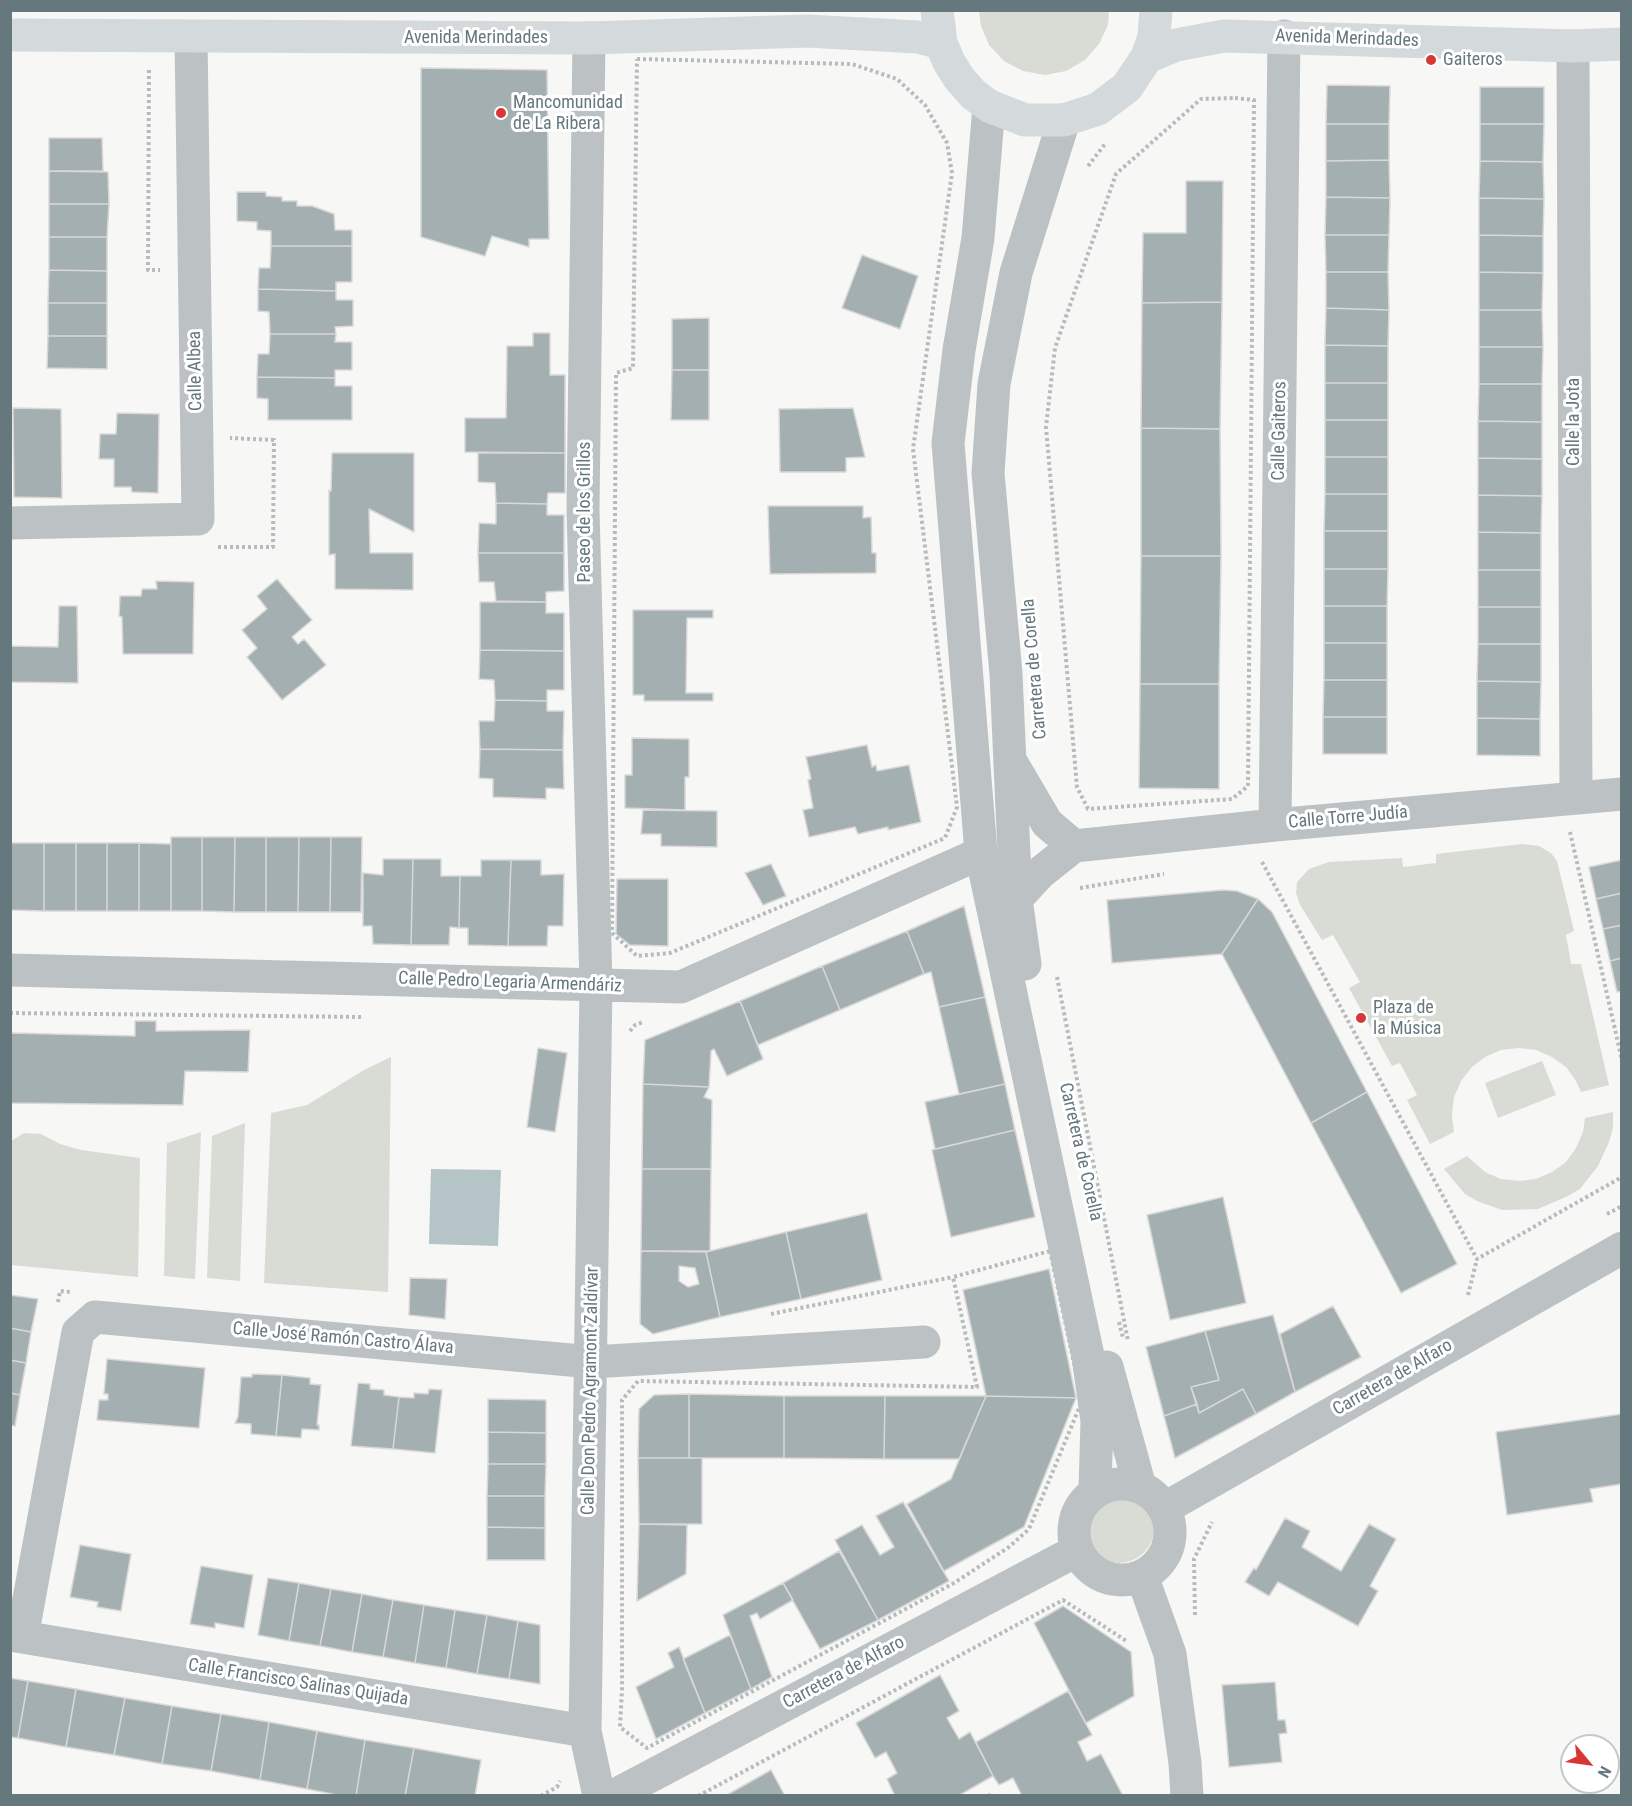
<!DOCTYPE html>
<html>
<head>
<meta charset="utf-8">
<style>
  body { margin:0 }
  #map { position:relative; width:1632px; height:1806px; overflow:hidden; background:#f7f7f5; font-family:"Roboto Condensed",sans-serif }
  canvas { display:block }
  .frame { position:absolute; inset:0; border:12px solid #65787d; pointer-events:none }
  .north { position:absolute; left:1560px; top:1734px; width:60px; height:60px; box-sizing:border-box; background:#fff; border:2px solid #c1c9cb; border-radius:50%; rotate:119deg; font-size:16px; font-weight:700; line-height:24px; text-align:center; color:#65787d }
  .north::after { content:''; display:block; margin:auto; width:21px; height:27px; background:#d53837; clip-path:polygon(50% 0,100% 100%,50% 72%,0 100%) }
</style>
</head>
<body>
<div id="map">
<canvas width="1632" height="1806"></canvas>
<div class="frame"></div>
<div class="north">N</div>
</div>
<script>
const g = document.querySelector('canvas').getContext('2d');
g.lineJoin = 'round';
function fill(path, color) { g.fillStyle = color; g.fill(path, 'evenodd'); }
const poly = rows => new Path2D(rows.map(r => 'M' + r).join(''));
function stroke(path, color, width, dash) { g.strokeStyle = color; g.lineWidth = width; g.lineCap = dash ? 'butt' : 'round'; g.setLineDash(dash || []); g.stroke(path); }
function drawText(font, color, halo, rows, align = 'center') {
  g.font = font + ' "Roboto Condensed",sans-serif'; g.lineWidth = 6; g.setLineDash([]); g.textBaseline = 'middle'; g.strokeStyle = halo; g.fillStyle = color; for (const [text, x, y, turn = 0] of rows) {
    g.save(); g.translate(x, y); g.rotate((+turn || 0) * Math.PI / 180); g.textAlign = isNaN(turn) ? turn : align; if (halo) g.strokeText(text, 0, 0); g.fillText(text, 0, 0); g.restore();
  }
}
fill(poly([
  [979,11,979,10,1109,11,1108,25,1099,44,1085,60,1066,71,1045,75,1023,71,1004,61,989,45,981,26],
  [1522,844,1539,846,1551,853,1557,861,1574,931,1566,935,1571,964,1581,964,1609,1085,1581,1092,1576,1081,1566,1067,1552,1057,1536,1050,1519,1048,1501,1050,1485,1057,1472,1067,1461,1081,1454,1097,1452,1115,1454,1132,1430,1144,1407,1100,1417,1095,1400,1063,1392,1066,1349,988,1360,982,1333,935,1322,940,1300,905,1296,893,1297,882,1309,869,1329,862,1402,858,1403,867,1436,863,1436,854],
  [391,1057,388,1292,264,1283,271,1113,307,1105,364,1070],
  [1542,1061,1556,1095,1498,1118,1485,1083],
  [1613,1112,1613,1128,1609,1142,1598,1166,1580,1189,1568,1196,1538,1209,1502,1210,1477,1201,1465,1194,1444,1169,1467,1156,1485,1172,1501,1179,1519,1181,1536,1179,1552,1172,1566,1162,1576,1148,1583,1132,1585,1118],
  [245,1123,240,1281,207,1278,212,1136],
  [201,1132,195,1279,164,1276,167,1143],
  [24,1133,41,1134,60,1144,81,1150,140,1158,138,1277,11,1265,11,1141],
  '1084 1528a35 35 0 1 1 70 0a35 35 0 1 1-70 0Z'
]), '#d8dcd4');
fill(poly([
  [431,1169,501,1170,498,1246,429,1244]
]), '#b5c4c6');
const building = poly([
  [421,68,547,70,549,239,529,239,529,247,492,236,485,256,421,237,421,68],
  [1327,85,1390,86,1389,124,1326,124,1327,85],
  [1480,87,1544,87,1544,124,1480,124,1480,87],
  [1326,124,1389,124,1389,160,1326,161,1326,124],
  [1480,124,1544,124,1543,162,1480,161,1480,124],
  [49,138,102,138,103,171,49,171,49,138],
  [1389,160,1390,198,1326,197,1326,161,1389,160],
  [1480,161,1543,162,1544,199,1479,198,1480,161],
  [49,171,108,172,109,204,49,204,49,171],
  [1186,181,1223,181,1222,302,1142,303,1143,233,1186,233,1186,181],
  [237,192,266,192,266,196,282,197,282,201,297,201,297,206,312,206,334,214,335,230,352,230,352,246,271,246,271,231,257,230,257,222,237,221,237,192],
  [1326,197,1390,198,1389,235,1325,235,1326,197],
  [1479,198,1544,199,1543,236,1479,235,1479,198],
  [49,204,109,204,107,237,49,237,49,204],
  [1325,235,1389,235,1388,272,1326,272,1325,235],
  [1479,235,1543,236,1543,273,1479,272,1479,235],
  [49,237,107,237,107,271,49,270,49,237],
  [271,246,352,246,352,282,336,282,336,291,258,289,259,268,270,268,271,246],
  [862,255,918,276,900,329,842,308,862,255],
  [49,270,107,271,107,303,48,303,49,270],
  [1326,272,1388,272,1389,310,1326,308,1326,272],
  [1479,272,1543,273,1542,310,1479,310,1479,272],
  [258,289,336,291,336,300,353,300,353,326,335,327,336,334,270,334,269,312,258,311,258,289],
  [1222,302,1220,429,1141,428,1142,303,1222,302],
  [48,303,107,303,107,336,48,336,48,303],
  [1326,308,1389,310,1388,346,1325,345,1326,308],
  [1479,310,1542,310,1543,347,1479,347,1479,310],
  [709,318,709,370,672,370,672,319,709,318],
  [533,333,550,333,550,375,565,375,565,453,465,452,465,418,506,418,507,346,533,346,533,333],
  [270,334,336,334,335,342,352,342,352,370,335,370,335,378,257,377,258,354,269,354,270,334],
  [48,336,107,336,107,369,47,368,48,336],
  [1325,345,1388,346,1388,383,1325,383,1325,345],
  [1479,347,1543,347,1542,384,1479,384,1479,347],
  [672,370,709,370,709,420,671,420,672,370],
  [257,377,335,378,335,386,352,386,352,420,268,420,268,399,257,398,257,377],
  [1325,383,1388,383,1388,420,1325,420,1325,383],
  [1479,384,1542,384,1542,422,1478,421,1479,384],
  [13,408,61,409,62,498,14,497,13,408],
  [853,408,865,457,846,458,846,472,780,472,779,409,853,408],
  [117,413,159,414,158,493,132,492,131,487,114,487,114,459,99,459,100,434,116,434,117,413],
  [1325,420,1388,420,1388,457,1325,457,1325,420],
  [1478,421,1542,422,1542,459,1478,458,1478,421],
  [1141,428,1220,429,1221,556,1141,556,1141,428],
  [332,453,414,453,414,532,369,509,370,553,413,553,413,590,335,589,335,554,329,555,329,490,331,491,332,453],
  [478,453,565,453,565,493,548,493,547,504,496,503,495,483,478,482,478,453],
  [1325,457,1388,457,1388,494,1325,494,1325,457],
  [1478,458,1542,459,1542,496,1478,495,1478,458],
  [1325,494,1388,494,1388,531,1324,531,1325,494],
  [1478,495,1542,496,1541,533,1478,532,1478,495],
  [496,503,547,504,547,515,564,515,564,553,478,553,479,523,496,524,496,503],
  [768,506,863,506,863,518,871,517,872,553,876,553,876,573,770,574,768,506],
  [1324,531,1388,531,1388,569,1324,569,1324,531],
  [1478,532,1541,533,1541,570,1478,570,1478,532],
  [478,553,564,553,564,591,546,592,546,602,496,601,494,582,479,582,478,553],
  [1141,556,1221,556,1219,684,1140,684,1141,556],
  [1324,569,1388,569,1387,606,1324,606,1324,569],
  [1478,570,1541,570,1541,607,1478,607,1478,570],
  [277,579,312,620,292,637,298,644,304,639,326,665,282,700,247,657,257,648,242,630,267,609,257,596,277,579],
  [156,581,194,582,193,654,123,654,122,617,119,616,120,596,141,596,142,589,157,589,156,581],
  [480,602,546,602,546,613,564,613,564,651,480,650,480,602],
  [59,606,77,606,78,683,10,682,10,646,58,647,59,606],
  [1324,606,1387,606,1387,643,1324,643,1324,606],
  [1478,607,1541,607,1541,644,1478,644,1478,607],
  [633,610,713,610,713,618,687,618,686,693,713,693,713,701,644,701,644,695,633,695,633,610],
  [1324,643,1387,643,1387,680,1324,680,1324,643],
  [1478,644,1541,644,1541,682,1477,681,1478,644],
  [480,650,564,651,564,690,547,690,547,701,495,700,494,680,479,679,480,650],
  [1324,680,1387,680,1387,717,1323,717,1324,680],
  [1477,681,1541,682,1540,719,1477,718,1477,681],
  [1140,684,1219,684,1219,789,1139,788,1140,684],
  [495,700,547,701,547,711,564,711,563,750,480,749,479,721,494,721,495,700],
  [1323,717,1387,717,1387,754,1323,754,1323,717],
  [1477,718,1540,719,1540,756,1477,755,1477,718],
  [632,738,689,739,689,777,685,777,685,810,625,808,625,775,632,775,632,738],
  [867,745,872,767,876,765,877,771,909,765,921,822,888,830,888,827,858,834,855,827,809,837,803,810,813,808,808,780,811,779,806,757,867,745],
  [480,749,563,750,564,789,546,788,546,799,493,797,493,779,479,778,480,749],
  [643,810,717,811,717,847,661,846,661,834,641,834,643,810],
  [171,837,202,837,202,911,171,911,171,837],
  [202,837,235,837,234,912,202,911,202,837],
  [235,837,266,837,266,912,234,912,235,837],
  [266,837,299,837,298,912,266,912,266,837],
  [299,837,331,837,330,912,298,912,299,837],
  [331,837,362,837,361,912,330,912,331,837],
  [10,843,44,843,44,911,10,910,10,843],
  [44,843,76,843,76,911,44,911,44,843],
  [76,843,107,843,107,911,76,911,76,843],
  [107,843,139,843,139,911,107,911,107,843],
  [139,843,171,844,171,911,139,911,139,843],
  [383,859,413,859,411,945,373,944,372,926,363,926,363,873,383,875,383,859],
  [413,859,441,859,441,876,460,876,459,928,450,927,449,945,411,945,413,859],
  [481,860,511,860,508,946,468,945,468,928,459,928,460,876,481,876,481,860],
  [511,860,541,860,541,875,564,874,563,926,548,926,547,946,508,946,511,860],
  [1622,860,1622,893,1596,899,1589,867,1622,860],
  [771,864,786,896,763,905,745,873,771,864],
  [617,879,668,879,668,946,630,945,616,934,617,879],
  [1223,890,1237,891,1258,899,1222,954,1112,963,1107,900,1223,890],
  [1622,893,1622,925,1603,929,1596,899,1622,893],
  [1258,899,1272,912,1367,1092,1311,1123,1222,954,1258,899],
  [964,906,985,997,939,1007,931,972,924,974,907,931,964,906],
  [1622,925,1622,958,1610,961,1603,929,1622,925],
  [907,931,924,974,840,1010,822,966,907,931],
  [1622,958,1622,991,1617,992,1610,961,1622,958],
  [822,966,840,1010,758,1045,740,1001,822,966],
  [985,997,1005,1084,959,1094,939,1007,985,997],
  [740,1001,763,1059,727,1076,714,1049,711,1051,709,1087,643,1084,645,1040,740,1001],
  [135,1021,156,1021,156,1031,250,1030,248,1072,185,1071,183,1105,10,1103,10,1033,135,1036,135,1021],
  [538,1048,567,1053,555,1132,527,1127,538,1048],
  [643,1084,709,1087,704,1097,712,1100,711,1169,642,1169,643,1084],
  [1005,1084,1015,1130,935,1149,925,1102,1005,1084],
  [1367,1092,1457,1264,1401,1293,1311,1123,1367,1092],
  [1015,1130,1035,1217,951,1237,932,1150,1015,1130],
  [642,1169,711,1169,710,1251,641,1251,642,1169],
  [1223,1197,1246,1303,1170,1320,1147,1215,1223,1197],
  [867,1213,882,1280,801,1299,786,1232,867,1213],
  [786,1232,801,1299,720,1317,706,1252,786,1232],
  [641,1251,706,1252,720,1317,653,1334,640,1324,641,1251],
  [679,1266,695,1268,699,1284,688,1287,679,1281,679,1266],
  [1049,1269,1076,1398,986,1396,963,1290,1049,1269],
  [410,1278,447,1279,445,1319,409,1315,410,1278],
  [10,1295,38,1299,31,1332,10,1328,10,1295],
  [1333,1306,1361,1357,1295,1392,1280,1334,1333,1306],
  [1273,1315,1295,1392,1256,1414,1243,1389,1199,1413,1191,1387,1219,1380,1205,1331,1273,1315],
  [10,1328,31,1332,26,1363,10,1360,10,1328],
  [1205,1331,1219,1380,1191,1387,1197,1404,1164,1416,1146,1347,1205,1331],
  [107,1359,205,1368,199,1428,97,1420,99,1400,108,1400,108,1394,104,1394,107,1359],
  [10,1360,26,1363,20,1395,10,1393,10,1360],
  [252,1374,282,1375,276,1436,251,1434,251,1424,235,1423,238,1417,241,1377,252,1377,252,1374],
  [282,1375,310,1378,310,1384,321,1385,317,1425,319,1425,319,1430,302,1429,301,1438,276,1436,282,1375],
  [358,1383,370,1384,370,1389,384,1390,384,1395,399,1397,393,1449,351,1446,358,1383],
  [429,1389,442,1390,435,1453,393,1449,399,1397,414,1398,414,1393,428,1394,429,1389],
  [1243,1389,1256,1414,1175,1458,1164,1416,1197,1404,1199,1413,1243,1389],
  [10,1393,20,1395,15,1426,10,1425,10,1393],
  [689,1394,784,1396,784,1458,689,1458,689,1394],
  [689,1394,689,1458,638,1458,639,1409,654,1395,689,1394],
  [784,1396,885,1396,884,1459,784,1458,784,1396],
  [885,1396,986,1396,959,1459,884,1459,885,1396],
  [986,1396,1076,1398,1024,1527,944,1571,907,1504,951,1479,986,1396],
  [488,1399,546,1400,546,1433,488,1432,488,1399],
  [1622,1414,1622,1484,1590,1489,1593,1502,1507,1515,1496,1432,1622,1414],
  [488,1432,546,1433,546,1464,488,1464,488,1432],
  [638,1458,702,1458,702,1524,639,1524,638,1458],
  [488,1464,546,1464,545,1496,487,1496,488,1464],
  [487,1496,545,1496,545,1528,487,1527,487,1496],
  [903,1502,949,1581,878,1620,835,1540,862,1525,880,1555,894,1547,876,1516,903,1502],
  [1285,1518,1310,1531,1302,1547,1341,1571,1369,1524,1396,1539,1370,1586,1378,1591,1358,1626,1278,1582,1269,1596,1245,1582,1254,1568,1256,1570,1285,1518],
  [639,1524,687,1525,686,1574,637,1601,639,1524],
  [487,1527,545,1528,545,1560,487,1560,487,1527],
  [80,1545,131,1554,121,1611,97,1607,98,1602,70,1597,80,1545],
  [839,1551,878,1620,820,1649,783,1583,839,1551],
  [201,1566,253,1575,244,1628,215,1623,215,1628,190,1624,201,1566],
  [268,1578,299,1583,289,1641,258,1635,268,1578],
  [299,1583,331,1589,320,1646,289,1641,299,1583],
  [783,1583,793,1600,760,1619,757,1613,750,1616,772,1677,751,1689,723,1615,783,1583],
  [331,1589,362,1594,352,1652,320,1646,331,1589],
  [362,1594,393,1600,383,1657,352,1652,362,1594],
  [393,1600,424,1605,415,1663,383,1657,393,1600],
  [424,1605,455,1610,446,1668,415,1663,424,1605],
  [1063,1606,1131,1652,1134,1696,1086,1723,1034,1623,1063,1606],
  [455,1610,487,1615,477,1674,446,1668,455,1610],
  [487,1615,518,1621,509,1679,477,1674,487,1615],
  [518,1621,540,1625,540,1684,509,1679,518,1621],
  [730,1635,751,1689,705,1713,683,1659,730,1635],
  [679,1647,705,1713,656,1739,636,1687,674,1667,668,1653,679,1647],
  [940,1675,959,1711,947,1718,959,1739,970,1732,993,1776,958,1796,895,1796,887,1779,897,1773,886,1752,875,1758,856,1723,940,1675],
  [10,1678,28,1681,18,1738,10,1737,10,1678],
  [28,1681,76,1689,66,1747,18,1738,28,1681],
  [1275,1682,1278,1720,1285,1720,1287,1733,1279,1734,1282,1762,1229,1767,1222,1685,1275,1682],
  [76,1689,125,1698,114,1755,66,1747,76,1689],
  [1068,1691,1092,1735,1078,1742,1087,1761,1101,1754,1123,1796,1022,1796,1013,1778,999,1785,993,1776,976,1742,1068,1691],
  [125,1698,172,1706,162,1764,114,1755,125,1698],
  [172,1706,221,1714,211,1771,162,1764,172,1706],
  [221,1714,269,1722,260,1780,211,1771,221,1714],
  [269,1722,317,1731,307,1789,260,1780,269,1722],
  [317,1731,365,1740,356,1796,342,1796,307,1789,317,1731],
  [365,1740,414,1748,405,1796,356,1796,365,1740],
  [414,1748,481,1760,475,1796,405,1796,414,1748],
  [771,1770,785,1796,725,1796,771,1770]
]);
fill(building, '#a4afb1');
stroke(building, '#d9d8d7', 1.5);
stroke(poly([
  [637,59,852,64,897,79,925,105,947,143,952,173,913,449,957,807,945,838,670,953,637,956,612,933,616,373,633,368,637,59],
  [149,70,148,270,160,270],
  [1235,98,1254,100,1248,786,1232,799,1088,809,1077,787,1046,427,1055,348,1116,174,1201,99,1235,98],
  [1088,166,1105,144],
  [218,547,273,547,274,440,230,438],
  [1570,832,1622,1060],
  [1262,862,1477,1259,1622,1177],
  [1080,888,1164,874],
  [1057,977,1128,1341],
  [10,1013,361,1017],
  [630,1031,635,1025,643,1022],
  [1607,1214,1622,1206],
  [1050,1251,1082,1401,1029,1529,1009,1547,954,1583,647,1748,620,1727,622,1689,622,1400,638,1381,977,1387,953,1277,1050,1251],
  [1468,1295,1477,1259],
  [58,1302,60,1291,71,1292],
  [771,1314,953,1277],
  [1119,1322,1123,1338],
  [1195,1615,1194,1559,1212,1522],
  [541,1796,557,1787,560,1781],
  [698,1796,1063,1600,1128,1642],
  [988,1796,992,1794,993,1796]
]), '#b7bbbd', 4, [3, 3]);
stroke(poly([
  [589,38,583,510,596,984,585,1731,599,1796],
  [1573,46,1576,798],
  [989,106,978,238,959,350,948,443,981,853,1088,1356,1097,1421,1095,1490],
  [10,523,198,519,191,37],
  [1013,765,1047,823,1074,846],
  [1275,825,1284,36],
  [1016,899,1040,873,1074,846,1275,825,1622,794],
  [1025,964,1016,899,1006,674,988,473,994,384,1016,273,1064,120],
  [10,970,681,987,981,853],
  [1107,1367,1140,1487],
  '1074 1532a48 48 0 1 1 96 0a48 48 0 1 1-96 0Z',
  [1165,1508,1622,1248],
  [1142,1576,1170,1654,1185,1763,1187,1796],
  [10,1635,585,1731],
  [22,1637,78,1332,95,1317,592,1362,924,1342],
  [613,1796,1076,1551]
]), '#bcc2c4', 33);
stroke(poly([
  [937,10,941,43,949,62,959,78,973,94,989,106,1025,120,1064,120,1098,109,1127,87,1147,57,1154,37,1156,10],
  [10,35,589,38,807,31,918,37,941,43],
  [1147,57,1176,45,1224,36,1573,46,1622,44]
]), '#d4d9db', 33);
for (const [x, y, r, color] of [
  [1431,60,6,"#d53837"],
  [501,113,6,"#d53837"],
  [1361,1018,6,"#d53837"]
]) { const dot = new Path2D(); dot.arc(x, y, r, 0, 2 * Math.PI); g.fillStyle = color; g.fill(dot); stroke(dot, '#fff', 2); }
drawText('18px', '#65787d', '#fff', [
  ["Avenida Merindades",476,38],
  ["Avenida Merindades",1347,39,2],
  ["Calle Albea",196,371,-91],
  ["Calle la Jota",1574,422,-90],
  ["Calle Gaiteros",1280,431,-89],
  ["Paseo de los Grillos",585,512,-90],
  ["Carretera de Corella",1035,669,-95],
  ["Calle Torre Judía",1348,818,-5],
  ["Calle Pedro Legaria Armendáriz",510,983,2],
  ["Carretera de Corella",1080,1152,77],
  ["Calle José Ramón Castro Álava",343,1339,5],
  ["Carretera de Alfaro",1393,1378,-30],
  ["Calle Don Pedro Agramont Zaldívar",591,1391,-89],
  ["Carretera de Alfaro",844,1673,-28],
  ["Calle Francisco Salinas Quijada",298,1683,9]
]);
drawText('18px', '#65787d', '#fff', [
  ["Gaiteros",1443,60],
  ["Mancomunidad",513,103],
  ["de La Ribera",513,124],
  ["Plaza de",1373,1008],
  ["la Música",1373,1029]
], 'left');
</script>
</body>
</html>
